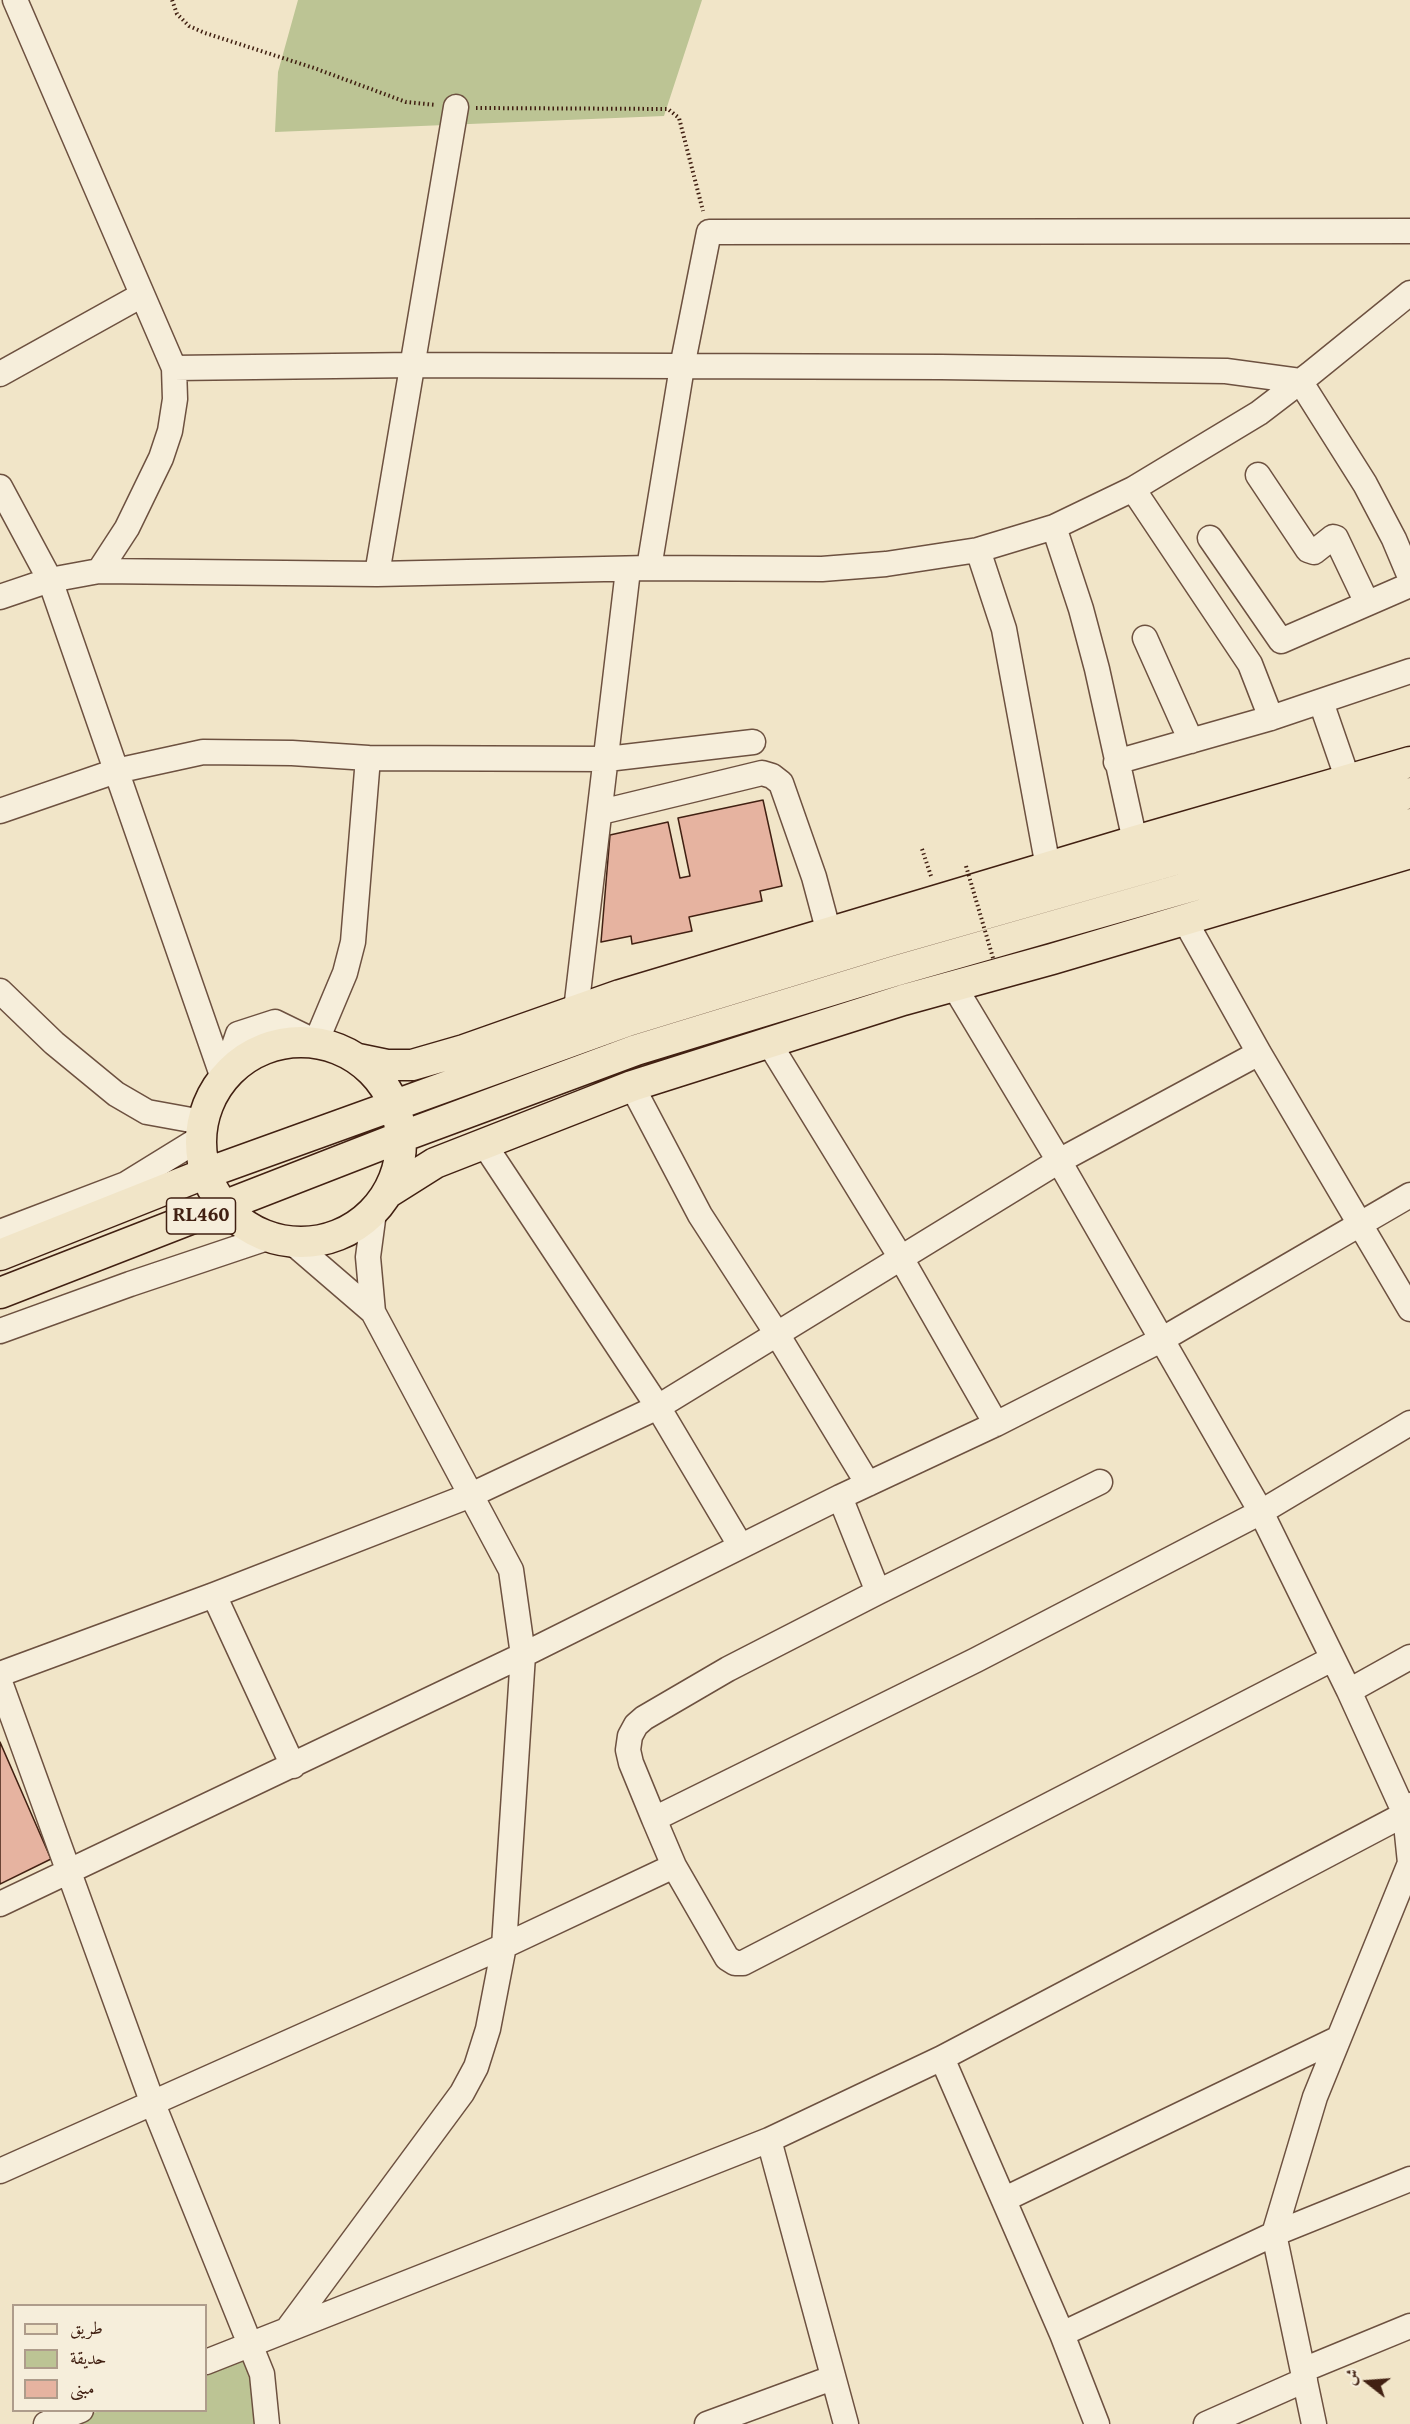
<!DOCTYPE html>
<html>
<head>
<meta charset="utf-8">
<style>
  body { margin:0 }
  #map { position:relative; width:1410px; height:2424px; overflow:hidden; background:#f1e5c8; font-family:"Gentium Book Plus",Amiri,serif }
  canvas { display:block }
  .legend { position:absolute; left:12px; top:2304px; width:195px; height:108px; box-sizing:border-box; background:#f6eedb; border:2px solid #ae9c8b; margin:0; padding:8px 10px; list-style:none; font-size:18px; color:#412012 }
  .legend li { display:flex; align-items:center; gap:12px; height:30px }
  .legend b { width:30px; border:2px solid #ae9c8b }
  .north { position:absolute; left:1338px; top:2352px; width:60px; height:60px; -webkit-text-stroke:4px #f6eedb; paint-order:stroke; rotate:287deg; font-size:16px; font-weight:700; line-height:24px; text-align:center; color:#412012 }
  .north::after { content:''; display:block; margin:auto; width:21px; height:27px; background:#412012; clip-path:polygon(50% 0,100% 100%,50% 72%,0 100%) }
</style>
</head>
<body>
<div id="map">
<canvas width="1410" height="2424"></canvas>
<ul class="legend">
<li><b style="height:8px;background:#f1e5c8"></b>طريق</li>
<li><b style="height:16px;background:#bcc494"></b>حديقة</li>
<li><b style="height:16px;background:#e6b3a0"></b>مبنى</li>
</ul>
<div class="north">ش</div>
</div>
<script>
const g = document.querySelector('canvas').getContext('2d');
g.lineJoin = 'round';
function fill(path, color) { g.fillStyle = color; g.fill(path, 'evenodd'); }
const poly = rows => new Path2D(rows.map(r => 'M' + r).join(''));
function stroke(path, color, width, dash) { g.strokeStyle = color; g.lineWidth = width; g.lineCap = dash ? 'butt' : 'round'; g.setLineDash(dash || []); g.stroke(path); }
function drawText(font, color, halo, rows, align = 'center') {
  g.font = font + ' "Gentium Book Plus",serif'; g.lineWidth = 4.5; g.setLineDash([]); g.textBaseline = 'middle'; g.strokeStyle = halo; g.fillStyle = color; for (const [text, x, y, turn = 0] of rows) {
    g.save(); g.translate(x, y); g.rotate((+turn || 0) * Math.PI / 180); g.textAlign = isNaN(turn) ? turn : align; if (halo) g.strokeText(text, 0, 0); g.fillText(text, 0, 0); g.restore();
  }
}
fill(poly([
  [298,0,702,0,664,116,275,132,278,72],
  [253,2355,259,2424,66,2424,99,2411,206,2410,206,2371]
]), '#bcc494');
const building = poly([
  [763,800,782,886,760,891,762,901,689,917,692,931,632,944,631,936,601,942,610,835,668,822,680,878,690,876,678,818,763,800],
  [0,1742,51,1859,0,1884,0,1742]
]);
fill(building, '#e6b3a0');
stroke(building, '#412012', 1.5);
const minor = poly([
  [15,0,174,368,175,399,170,431,161,458,127,528,99,571],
  [174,368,414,365,941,367,1226,371,1300,381,1365,484,1394,539,1410,577],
  [0,374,142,295],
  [1258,475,1308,550,1314,552,1333,537,1336,538,1367,603],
  [0,487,50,580,223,1078],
  [1133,489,1250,664,1271,718],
  [1054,527,1081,609,1097,669,1135,841],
  [1210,538,1281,641,1410,585],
  [978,550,1004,629,1048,867],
  [649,568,682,367,709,232,1410,231],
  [377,574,456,107],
  [0,597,50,580,99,571,377,574,649,568,822,569,886,564,978,550,1054,527,1133,489,1259,413,1310,374,1410,293],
  [1145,638,1191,741],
  [1321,702,1348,780],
  [1116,762,1271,718,1410,671],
  [0,811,116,771,203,752,292,753,368,758,607,759,753,742],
  [601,812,762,773,772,776,781,783,814,877,829,933],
  [1184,919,1259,1053,1410,1309],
  [954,986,1059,1161,1261,1512,1349,1691,1405,1814,1410,1863],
  [0,991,54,1043,116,1094,147,1112,202,1122],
  [576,1010,628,570],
  [769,1043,901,1258,996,1424],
  [223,1078,238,1034,275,1022,316,1042,345,973,353,942,368,758],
  [632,1086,700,1215,777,1334,868,1484],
  [0,1232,126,1184,199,1139],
  [373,1312,368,1257,374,1212],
  [0,1331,130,1284,267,1238],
  [740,1545,658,1407,1059,1161,1259,1053],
  [878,1592,840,1497,996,1424,1161,1340,1410,1195],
  [214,1595,293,1766],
  [0,1674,214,1595,471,1495,658,1407,484,1144],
  [0,1682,153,2104,262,2374,267,2424],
  [1349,1691,1410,1657],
  [654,1819,631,1763,628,1750,630,1736,636,1725,644,1718,728,1669,878,1592,1100,1482],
  [674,1866,654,1819,976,1660,1261,1512,1410,1423],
  [0,1904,523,1655,840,1497],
  [942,2058,1062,2334,1097,2424],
  [769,2140,846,2424],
  [0,2171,504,1946,674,1866,727,1958,735,1963,743,1963,1332,1659],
  [1005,2199,1337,2039],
  [287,2330,462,2093,476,2067,488,2029,504,1946,523,1655,511,1570,373,1312,294,1244],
  [1062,2334,1274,2234,1410,2179],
  [206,2362,769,2140,942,2058,1405,1814,1410,1805],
  [1303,2370,1410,2326],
  [46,2424,81,2410],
  [707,2424,832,2378],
  [1206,2424,1305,2380],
  [1314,2424,1274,2234,1315,2097,1410,1863]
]);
const major = poly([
  '201 1142a100 100 0 1 1 200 0a100 100 0 1 1-200 0Z',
  [358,1059,387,1065,412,1065,464,1050,620,995,1135,841,1410,762],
  [389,1192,435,1163,632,1086,903,1000,1052,959,1410,853],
  [0,1255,204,1174,628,1021,887,942,1410,793],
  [0,1293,401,1137,636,1050,895,971,1410,824]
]);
stroke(minor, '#6d5140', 27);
stroke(major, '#412012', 33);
stroke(poly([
  [172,0,177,14,189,26,205,33,314,68,406,102,436,105],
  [476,108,668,109,679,118,703,211],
  [922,849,931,876]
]), '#412012', 4, [1.5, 3]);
stroke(minor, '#f6eedb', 24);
stroke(major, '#f1e5c8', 30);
stroke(poly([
  [966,866,993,958]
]), '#412012', 4, [1.5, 3]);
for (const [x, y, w] of [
  [201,1216,69]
]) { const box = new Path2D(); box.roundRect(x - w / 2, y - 18, w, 36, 4.5); g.fillStyle = '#f6eedb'; g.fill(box); stroke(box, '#412012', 1.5); }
drawText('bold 21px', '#412012', null, [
  ["RL460",201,1216]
]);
</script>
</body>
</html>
